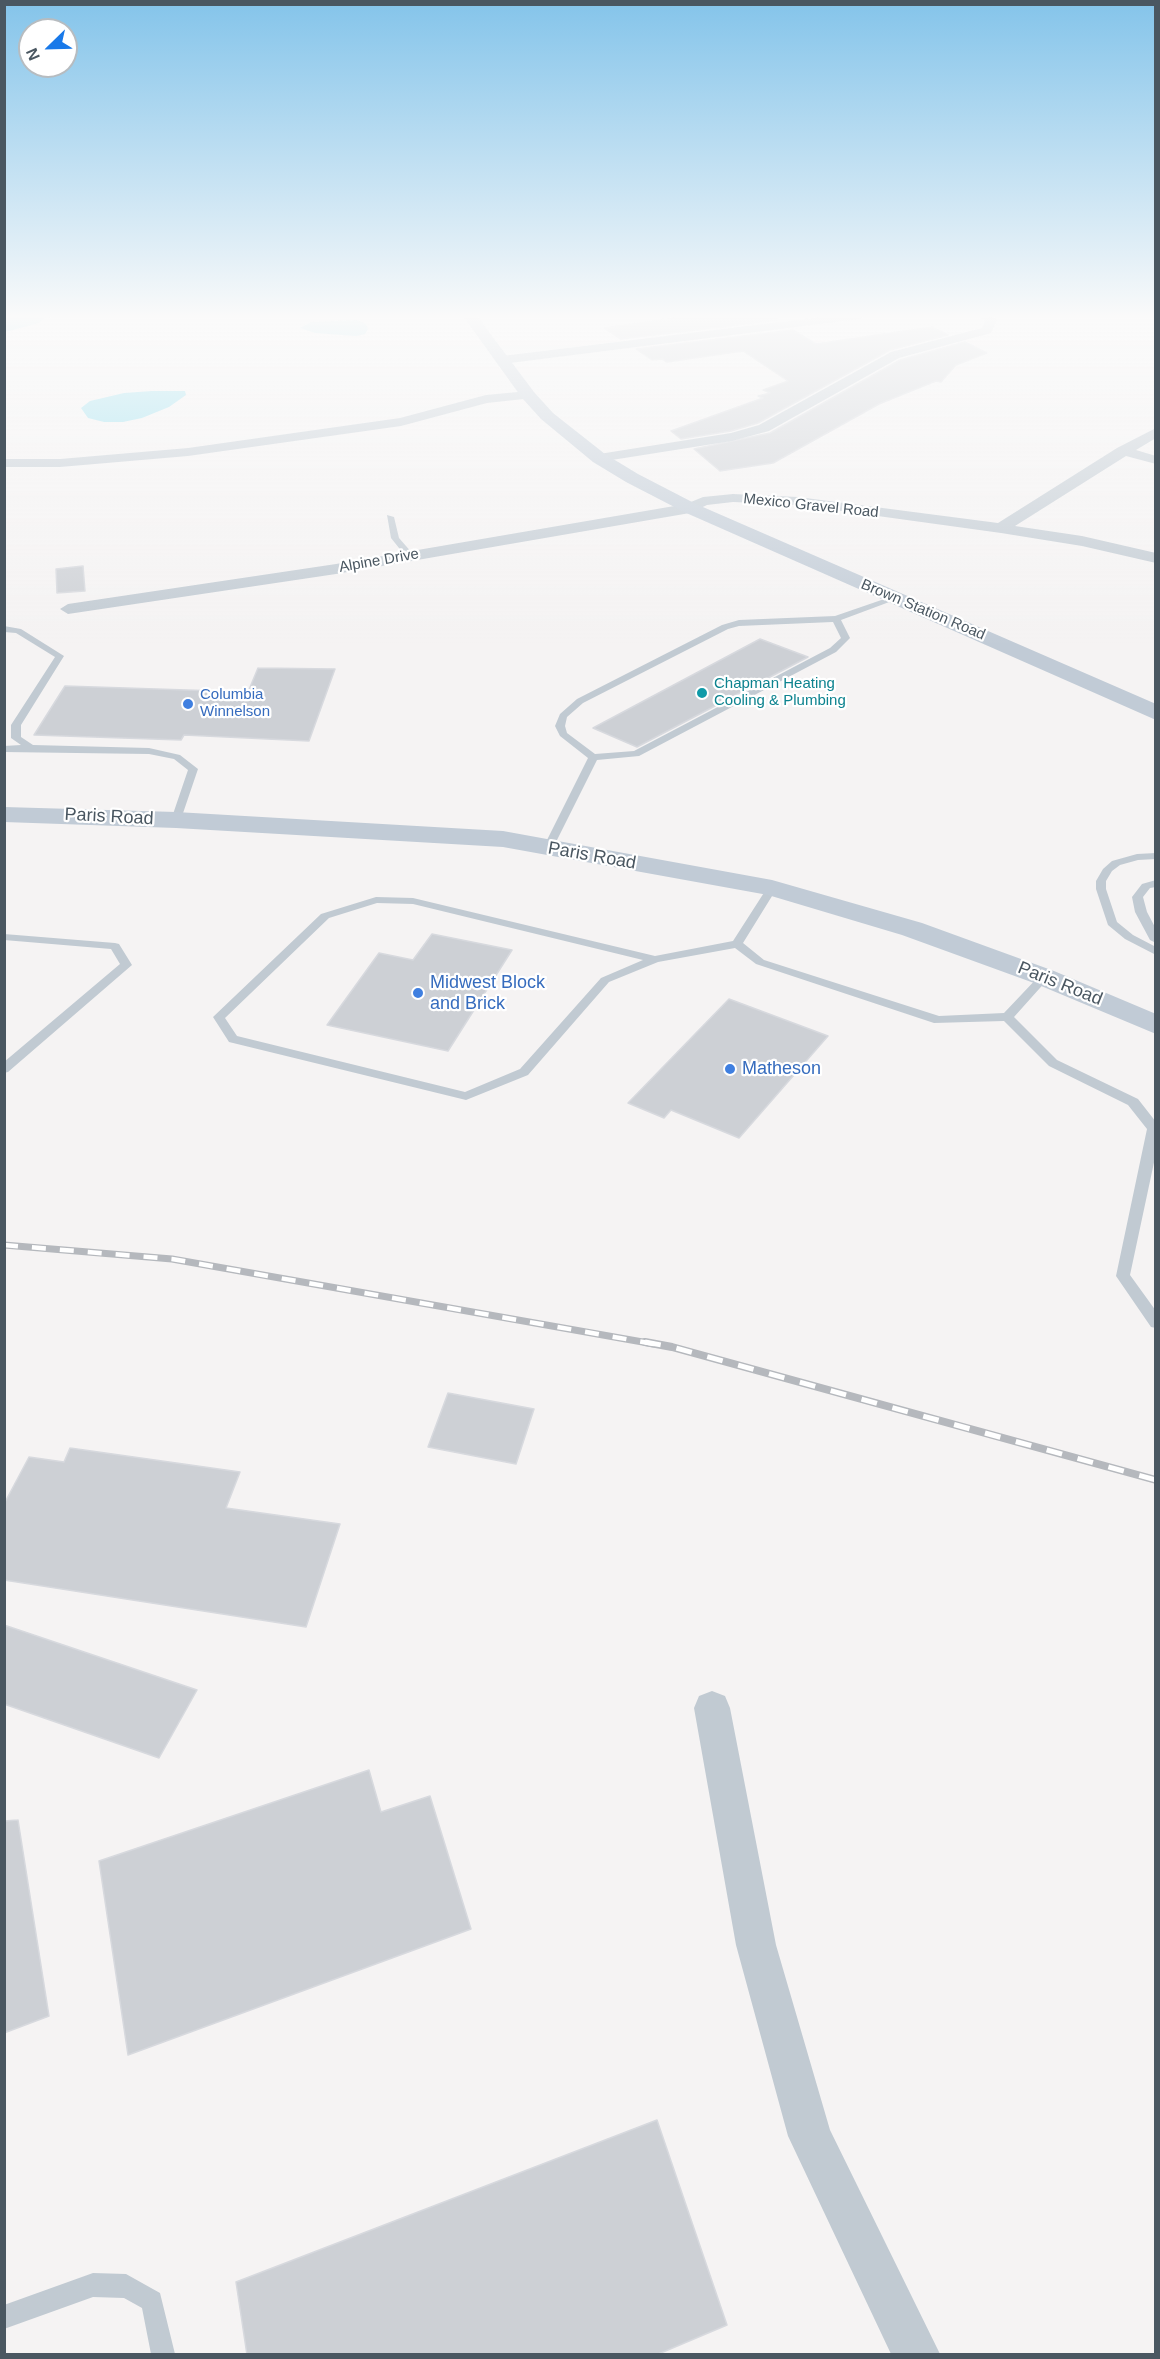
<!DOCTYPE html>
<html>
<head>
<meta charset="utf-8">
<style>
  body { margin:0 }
  #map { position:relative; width:1160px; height:2359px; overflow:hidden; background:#f5f3f3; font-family:Arial,sans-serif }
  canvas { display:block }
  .frame { position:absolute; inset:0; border:6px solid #4a5761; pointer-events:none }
  .north { position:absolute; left:18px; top:18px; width:60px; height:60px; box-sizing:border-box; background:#fff; border:2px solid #b7bcc0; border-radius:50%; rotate:247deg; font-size:16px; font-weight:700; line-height:24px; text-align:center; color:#4a5761 }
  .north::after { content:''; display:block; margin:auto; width:21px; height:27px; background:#1979e9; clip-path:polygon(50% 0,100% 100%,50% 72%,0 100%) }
</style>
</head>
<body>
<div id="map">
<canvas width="1160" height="2359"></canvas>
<div class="frame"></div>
<div class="north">N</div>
</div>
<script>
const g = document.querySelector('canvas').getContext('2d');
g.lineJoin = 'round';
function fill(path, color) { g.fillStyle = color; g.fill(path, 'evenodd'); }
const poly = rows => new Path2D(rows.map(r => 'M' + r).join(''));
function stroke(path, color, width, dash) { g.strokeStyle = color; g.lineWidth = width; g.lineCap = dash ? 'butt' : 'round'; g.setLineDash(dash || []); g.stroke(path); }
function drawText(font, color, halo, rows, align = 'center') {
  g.font = font + ' Arial,sans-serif'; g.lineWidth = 4.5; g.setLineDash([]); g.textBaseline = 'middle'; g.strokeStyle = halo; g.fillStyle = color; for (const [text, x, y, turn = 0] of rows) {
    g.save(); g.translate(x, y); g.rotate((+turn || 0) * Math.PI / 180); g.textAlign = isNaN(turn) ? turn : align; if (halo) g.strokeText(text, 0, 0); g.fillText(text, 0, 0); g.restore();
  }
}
fill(poly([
  [5,316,59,316,45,318,39,323,5,332],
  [357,320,366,324,368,329,365,334,356,336,315,333,300,328,311,322],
  [152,391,185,391,186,395,169,407,142,418,123,422,104,422,88,418,81,408,90,401,124,393]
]), '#8fddee');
const building = poly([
  [689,316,772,316,778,320,621,339,604,328,689,316],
  [932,327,948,335,890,350,758,423,731,431,681,439,671,431,763,398,758,396,770,393,763,390,788,381,743,351,667,362,662,359,652,360,636,349,793,330,816,344,932,327],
  [965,342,987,353,956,365,941,382,936,381,879,404,773,463,720,471,694,449,770,433,900,360,965,342],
  [83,566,85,591,57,593,56,569,83,566],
  [760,639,808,657,637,747,593,728,760,639],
  [258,668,335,669,309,741,184,735,181,740,34,735,65,686,248,692,258,668],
  [432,934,512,950,448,1051,327,1025,379,953,413,960,432,934],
  [729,999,828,1036,739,1138,671,1110,664,1118,628,1103,729,999],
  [448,1393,534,1409,516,1464,428,1447,448,1393],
  [70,1448,240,1472,226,1508,340,1524,306,1627,4,1580,4,1504,29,1457,64,1462,70,1448],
  [4,1625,197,1690,159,1758,4,1704,4,1625],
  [369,1770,381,1812,430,1796,471,1929,128,2055,99,1861,369,1770],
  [18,1820,49,2016,4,2033,4,1821,18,1820],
  [657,2120,727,2325,656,2355,247,2355,236,2282,657,2120]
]);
fill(building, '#cdd0d5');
stroke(building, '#d7d9de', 1.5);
fill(poly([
  [387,515,394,517,399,538,413,554,413,558,407,558,391,538,387,515],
  [893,596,900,598,841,620,850,638,836,652,639,756,597,760,552,850,544,850,543,848,588,758,560,736,555,726,560,714,577,699,722,625,739,620,835,616,893,596],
  [833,622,841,638,830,648,634,751,595,754,567,733,565,726,567,717,583,703,728,629,739,626,833,622],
  [4,626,21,629,64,656,21,725,21,737,33,745,149,748,180,755,198,769,180,822,172,822,171,820,188,770,174,759,149,754,4,752,4,746,21,745,11,738,11,725,55,657,16,633,4,632,4,626],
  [1156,853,1156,859,1138,860,1120,865,1112,871,1106,881,1106,889,1117,922,1133,935,1156,947,1156,955,1125,939,1108,925,1096,889,1096,881,1103,869,1112,861,1137,854,1156,853],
  [1156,880,1156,887,1150,888,1143,897,1147,912,1156,929,1156,943,1150,940,1135,912,1132,897,1142,884,1156,880],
  [772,885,777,888,743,943,764,960,939,1016,1004,1013,1040,975,1048,975,1050,977,1048,979,1014,1017,1057,1060,1138,1099,1156,1122,1156,1153,1130,1275,1156,1311,1156,1328,1151,1327,1116,1276,1147,1129,1128,1105,1049,1066,1004,1021,934,1023,756,964,735,948,658,962,609,982,528,1075,466,1100,229,1042,213,1017,321,914,376,897,413,898,655,956,733,941,767,888,772,885],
  [377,903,413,904,643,960,601,978,520,1069,465,1092,237,1036,225,1018,329,918,377,903],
  [4,934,115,943,119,944,132,965,8,1072,4,1073,4,1062,120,964,111,949,4,940,4,934],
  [93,2273,126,2274,160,2293,175,2354,151,2354,142,2308,124,2298,93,2297,4,2329,4,2305,93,2273]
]), '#c1cad2');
fill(poly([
  [830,316,865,316,859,319,502,364,496,360,502,356,830,316],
  [979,316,995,318,997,320,991,333,899,358,769,431,732,441,599,462,592,458,599,454,731,433,759,425,891,352,982,328,985,321,979,316],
  [528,391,535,395,533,398,487,403,401,426,188,456,60,467,4,467,4,459,60,459,188,448,400,418,486,395,528,391],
  [1156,428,1156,438,1136,450,1156,456,1156,464,1126,456,1015,526,1082,536,1156,553,1156,563,1082,546,1001,533,798,505,733,502,707,505,690,513,336,574,68,614,60,609,68,604,336,564,686,504,703,497,733,494,798,497,998,523,1117,448,1156,428],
  [712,1691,725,1696,730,1708,776,1945,830,2130,940,2354,891,2354,788,2136,736,1945,694,1708,699,1696,712,1691]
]), '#c1cad2');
fill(poly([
  [463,316,477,316,534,392,553,413,605,454,638,474,696,504,1156,704,1156,720,684,512,626,482,593,462,541,419,522,398,463,316],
  [4,807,176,812,503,831,772,880,922,923,1054,971,1156,1014,1156,1034,1034,983,902,935,768,895,503,847,176,828,4,822,4,807]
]), '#c1cbd6');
const railFar1 = poly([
  [4,1245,172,1259,654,1344]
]);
const rail = poly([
  [645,1342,672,1347,1156,1480]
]);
stroke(railFar1, '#b5b8bd', 7);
stroke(rail, '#b5b8bd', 8);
stroke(railFar1, '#fff', 4.5, [14]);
stroke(rail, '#fff', 5, [16]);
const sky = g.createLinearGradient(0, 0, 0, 646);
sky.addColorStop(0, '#84c4ea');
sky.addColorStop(0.49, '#fafafa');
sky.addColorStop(1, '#fafafa00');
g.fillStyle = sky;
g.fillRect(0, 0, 1160, 646);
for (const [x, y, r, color] of [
  [702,693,6,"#0f9aa8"],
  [188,704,6,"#3f7fe0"],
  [418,993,6,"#3f7fe0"],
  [730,1069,6,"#3f7fe0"]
]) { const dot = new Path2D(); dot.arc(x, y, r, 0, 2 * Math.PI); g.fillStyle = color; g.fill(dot); stroke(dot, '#fff', 2); }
drawText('15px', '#4a5761', '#fff', [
  ["Mexico Gravel Road",811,506,6],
  ["Alpine Drive",379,561,-10],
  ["Brown Station Road",923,610,23]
]);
drawText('15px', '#0d838f', '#fff', [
  ["Chapman Heating",714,684],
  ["Cooling & Plumbing",714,701]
], 'left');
drawText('15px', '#366cbe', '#fff', [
  ["Columbia",200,695],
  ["Winnelson",200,712]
], 'left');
drawText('18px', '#4a5761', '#fff', [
  ["Paris Road",109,817,3],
  ["Paris Road",592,856,10],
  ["Paris Road",1060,984,22]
]);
drawText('18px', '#366cbe', '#fff', [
  ["Midwest Block",430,983],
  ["and Brick",430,1004],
  ["Matheson",742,1069]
], 'left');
</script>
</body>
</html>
